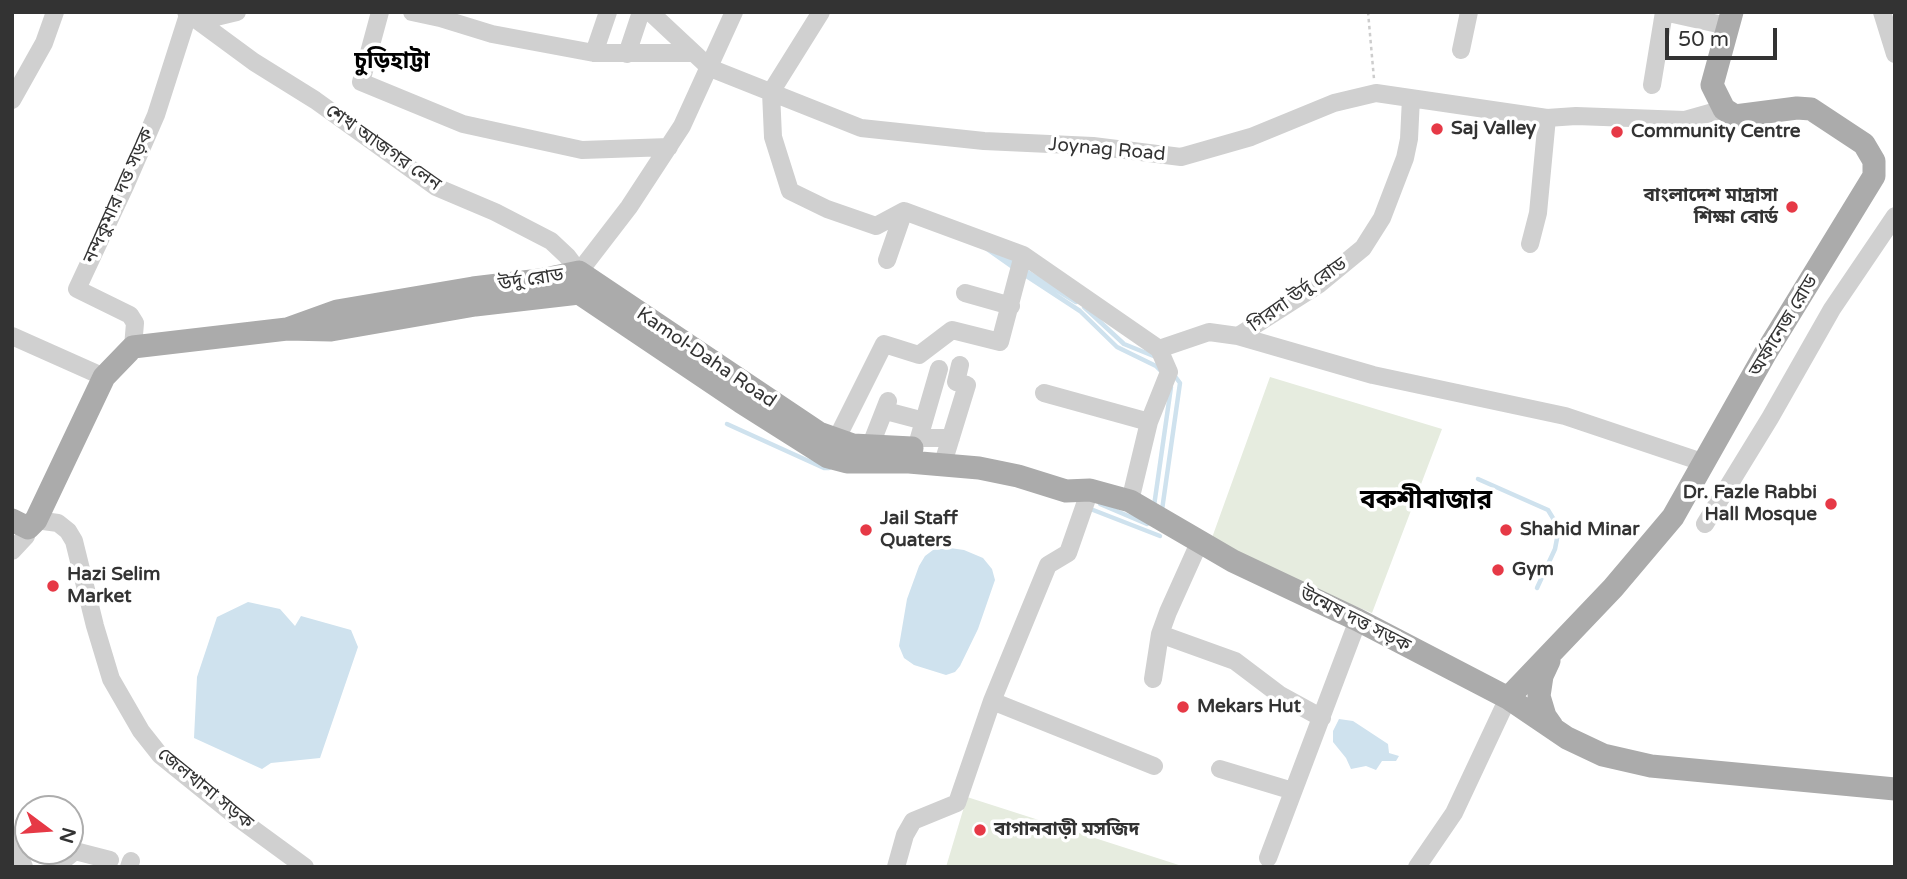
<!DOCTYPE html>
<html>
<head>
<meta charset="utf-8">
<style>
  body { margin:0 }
  #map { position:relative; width:1907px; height:879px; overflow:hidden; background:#fff; font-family:"Varela Round",sans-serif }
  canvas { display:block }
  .frame { position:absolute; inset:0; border:14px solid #333; pointer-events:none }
  .north { position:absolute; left:14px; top:795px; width:70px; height:70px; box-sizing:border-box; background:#fff; border:2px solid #adadad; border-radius:50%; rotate:106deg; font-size:19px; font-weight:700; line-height:28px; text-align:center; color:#333 }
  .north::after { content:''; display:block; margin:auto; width:24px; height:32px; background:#e63946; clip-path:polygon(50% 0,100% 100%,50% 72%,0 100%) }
  .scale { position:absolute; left:1665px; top:28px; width:112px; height:32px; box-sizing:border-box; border:4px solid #333; border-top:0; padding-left:9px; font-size:21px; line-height:24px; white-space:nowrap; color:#333; -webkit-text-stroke:5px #fff; paint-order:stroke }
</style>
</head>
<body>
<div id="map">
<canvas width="1907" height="879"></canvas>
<div class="frame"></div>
<div class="north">N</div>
<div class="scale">50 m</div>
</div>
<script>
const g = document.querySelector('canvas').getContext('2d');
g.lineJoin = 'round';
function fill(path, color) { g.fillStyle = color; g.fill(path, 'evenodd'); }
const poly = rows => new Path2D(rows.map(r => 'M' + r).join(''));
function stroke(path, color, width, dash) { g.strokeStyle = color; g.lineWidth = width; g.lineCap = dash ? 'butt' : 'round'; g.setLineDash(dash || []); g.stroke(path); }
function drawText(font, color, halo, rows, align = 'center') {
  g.font = font + ' "Varela Round","Noto Sans Bengali",sans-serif'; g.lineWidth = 7; g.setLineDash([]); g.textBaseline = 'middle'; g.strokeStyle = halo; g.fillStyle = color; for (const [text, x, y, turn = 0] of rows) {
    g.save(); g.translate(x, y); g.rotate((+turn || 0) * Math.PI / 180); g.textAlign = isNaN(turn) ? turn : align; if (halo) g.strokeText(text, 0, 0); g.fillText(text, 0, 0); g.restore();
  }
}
fill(poly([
  [1270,377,1442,429,1372,613,1209,546],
  [967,797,1182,866,1183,867,946,867]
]), '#e6ecdf');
fill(poly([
  [950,548,964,550,983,558,992,569,995,580,978,629,960,666,955,672,946,675,914,665,904,658,899,646,907,599,919,566,925,556,933,550],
  [248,602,280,609,295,626,301,616,351,630,358,647,320,758,271,763,262,769,194,738,197,677,217,617],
  [1339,719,1353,721,1388,744,1389,753,1399,756,1396,761,1382,761,1376,770,1366,766,1351,769,1346,758,1333,742,1333,731]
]), '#cfe2ee');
stroke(poly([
  [987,249,1014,268],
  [1001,255,1017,265],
  [1024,270,1076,302],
  [1022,273,1080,311,1117,347,1156,366,1162,372],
  [1084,307,1124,344,1156,357],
  [727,424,824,468,829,468],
  [1478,479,1548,510,1559,528,1555,549],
  [1100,504,1147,524],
  [1154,506,1171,387],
  [1088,508,1160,536],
  [1162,510,1180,383,1174,375],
  [1537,588,1555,549]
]), '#cfe2ee', 4.5);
stroke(poly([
  [1368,12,1374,79]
]), '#cdcdcd', 2.5, [3.5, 3.5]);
stroke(poly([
  [186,12,254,62,315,100,436,187,495,212,551,241,567,256,579,272,629,207,682,126,734,12],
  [380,12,361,82,463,124,582,150,669,147],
  [412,12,440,18,492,34,594,53,691,53],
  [650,12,710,68,861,128,984,141,1093,146,1181,157,1251,137,1334,103,1376,93,1547,118,1576,116,1685,120,1724,109],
  [821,12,771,92,773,137,790,191,827,209,876,226,904,211,1023,255,1159,349,1169,372,1149,422,1130,501],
  [1664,12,1718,24,1729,25],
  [1882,12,1895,54],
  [192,15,212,18,237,12],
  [1461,50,1469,12],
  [594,53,608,12],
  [627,54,641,12],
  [1652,85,1664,12],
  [12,100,44,43,55,12],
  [1530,244,1538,213,1547,118],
  [887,260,904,211],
  [965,293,1011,306],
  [12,336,104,377],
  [1238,336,1318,285,1363,248,1382,218,1405,158,1409,139,1411,98],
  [133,347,135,323,130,315,77,289,126,184,156,115,188,15],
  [1159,349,1209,332,1238,336,1373,375,1565,416,1705,463],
  [939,369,919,438,951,438],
  [1044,393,1149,422],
  [886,411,924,421],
  [831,450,884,344,919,355,952,330,1000,342,1023,255],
  [866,457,888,401],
  [943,463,967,385,956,382,960,365],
  [36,520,58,523,68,531,74,541,95,626,111,679,141,731,160,755,238,818,305,867],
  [1705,524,1770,418,1832,309,1895,216],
  [12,551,26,536,28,528],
  [1195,552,1168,612,1160,634,1235,661,1280,695,1322,718],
  [1153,679,1160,634],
  [992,701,1154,766],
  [1220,769,1293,791],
  [12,838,24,867],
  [1268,858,1358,620],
  [55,867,75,851,110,860],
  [129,867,131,861],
  [896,867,905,835,913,821,957,803,992,701,1048,565,1068,553,1090,490],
  [1417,867,1454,813,1508,698]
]), '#d0d0d0', 18);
stroke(poly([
  [579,293,741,402,828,457,847,462,909,462,979,468,1018,476,1066,491,1090,490,1130,501,1233,561,1358,620,1508,698,1567,738,1603,755,1651,766,1895,789],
  [287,329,337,311,473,288,540,280,579,272,819,433,853,445,912,448],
  [12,520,28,528,36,520,104,377,133,347,287,329,331,330,475,305,579,293],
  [1549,661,1542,676,1539,696,1545,716,1552,726],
  [1508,698,1613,588,1673,517,1765,354,1874,176,1874,161,1864,144,1811,109,1797,108,1735,116,1724,109,1712,85,1732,12]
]), '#ababab', 23);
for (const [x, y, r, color] of [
  [1437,129,7,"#e63946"],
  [1617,132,7,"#e63946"],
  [1792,207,7,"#e63946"],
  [1831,504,7,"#e63946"],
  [866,530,7,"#e63946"],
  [1506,530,7,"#e63946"],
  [1498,570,7,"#e63946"],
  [53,586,7,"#e63946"],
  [1183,707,7,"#e63946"],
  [980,830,7,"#e63946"]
]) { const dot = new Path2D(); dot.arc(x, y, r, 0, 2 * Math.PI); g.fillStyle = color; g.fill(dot); stroke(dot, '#fff', 2.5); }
drawText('bold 19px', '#333', '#fff', [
  ["Saj Valley",1451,129],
  ["Community Centre",1631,132],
  ["বাংলাদেশ মাদ্রাসা",1778,196,"right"],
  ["শিক্ষা বোর্ড",1778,218,"right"],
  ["Dr. Fazle Rabbi",1817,493,"right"],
  ["Hall Mosque",1817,515,"right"],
  ["Jail Staff",880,519],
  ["Quaters",880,541],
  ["Shahid Minar",1520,530],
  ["Gym",1512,570],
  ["Hazi Selim",67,575],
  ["Market",67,597],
  ["Mekars Hut",1197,707],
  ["বাগানবাড়ী মসজিদ",994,830]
], 'left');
drawText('19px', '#333', '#fff', [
  ["শেখ আজগর লেন",383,148,35],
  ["Joynag Road",1107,150,5],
  ["নন্দকুমার দত্ত সড়ক",119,196,-66],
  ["উর্দু রোড",531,280,-9],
  ["গিরদা উর্দু রোড",1298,295,-35],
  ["অর্ফানেজ রোড",1784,326,-59],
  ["Kamol-Daha Road",706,358,34],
  ["উন্মেষ দত্ত সড়ক",1355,620,27],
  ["জেলখানা সড়ক",205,789,39]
]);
drawText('bold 23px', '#000', '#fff', [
  ["চুড়িহাট্টা",392,62]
]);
drawText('bold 26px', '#000', '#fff', [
  ["বকশীবাজার",1426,501]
]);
</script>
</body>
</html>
